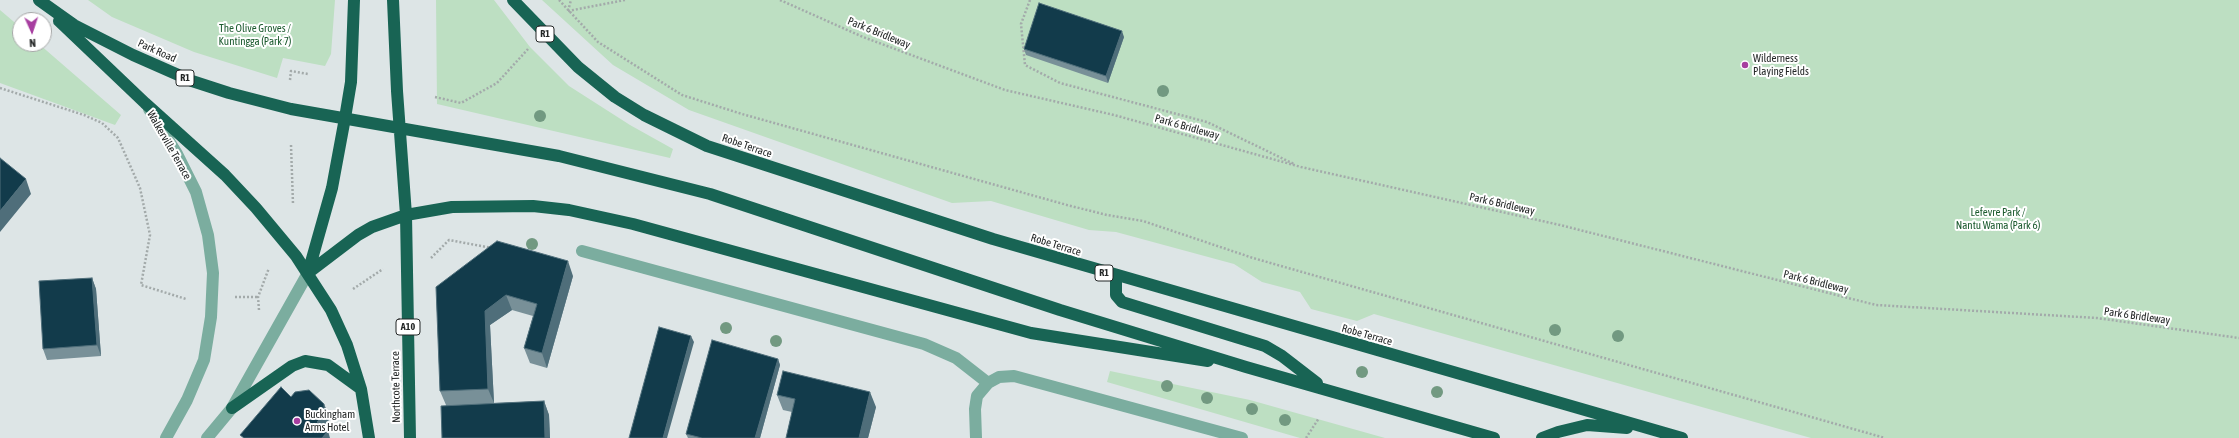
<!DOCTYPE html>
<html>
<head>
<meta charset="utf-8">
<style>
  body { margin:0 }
  #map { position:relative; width:2239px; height:438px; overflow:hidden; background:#dde5e6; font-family:"Asap Condensed",sans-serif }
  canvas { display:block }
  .north { position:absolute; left:12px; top:12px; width:40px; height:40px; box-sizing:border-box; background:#fff; border:1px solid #a7a8a8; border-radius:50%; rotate:177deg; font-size:11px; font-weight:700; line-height:16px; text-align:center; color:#232626 }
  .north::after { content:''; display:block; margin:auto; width:14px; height:18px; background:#a73ea0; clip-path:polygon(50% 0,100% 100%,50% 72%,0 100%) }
</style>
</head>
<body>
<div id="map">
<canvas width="2239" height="438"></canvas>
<div class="north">N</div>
</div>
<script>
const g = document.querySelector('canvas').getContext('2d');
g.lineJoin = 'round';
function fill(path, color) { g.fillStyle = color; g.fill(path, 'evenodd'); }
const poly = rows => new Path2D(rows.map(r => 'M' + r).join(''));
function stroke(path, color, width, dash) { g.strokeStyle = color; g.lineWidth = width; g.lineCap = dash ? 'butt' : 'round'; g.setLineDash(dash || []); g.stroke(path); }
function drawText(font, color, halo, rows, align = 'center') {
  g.font = font + ' "Asap Condensed",sans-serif'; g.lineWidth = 4; g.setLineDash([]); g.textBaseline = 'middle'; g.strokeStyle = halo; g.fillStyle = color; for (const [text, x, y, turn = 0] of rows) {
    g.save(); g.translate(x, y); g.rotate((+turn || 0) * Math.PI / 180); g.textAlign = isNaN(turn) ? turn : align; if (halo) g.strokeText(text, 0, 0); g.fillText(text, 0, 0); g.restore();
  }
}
fill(poly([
  [88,0,335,0,331,54,325,66,283,58,277,78,194,52,112,17],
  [436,0,494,0,530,47,569,86,630,125,673,149,670,158,437,104],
  [542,0,2239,0,2239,438,1811,438,1374,314,1357,321,1311,309,1300,292,1262,282,1234,264,1116,232,1089,230,991,201,952,203,689,110,613,65],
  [0,10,20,27,20,44,39,44,121,115,115,125,0,83],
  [1110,371,1250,400,1385,438,1300,438,1107,382]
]), '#bddfc2');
stroke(poly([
  [559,0,598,42,682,95,742,114,1067,205,1107,215,1143,221,1253,258,1885,438],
  [780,0,863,37,1005,90,1114,115,1301,167,1560,225,1876,305,2097,318,2239,338],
  [1030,0,1021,24,1025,65,1060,83,1207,122,1294,164],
  [568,11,625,0],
  [568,11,571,0],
  [290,80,291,71,308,74],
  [0,88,84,115,102,123,118,138,140,188,150,235,141,285,186,299],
  [435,97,461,103,497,83,528,49],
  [291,145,293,204],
  [431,258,449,240,492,248],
  [353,289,383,269],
  [235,297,258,297],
  [259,310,258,297,269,268],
  [1306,438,1319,418]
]), '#a3aaaa', 2.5, [2, 2]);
stroke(poly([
  [149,109,177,154,196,192,208,235,213,273,211,317,204,360,187,400,166,438],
  [582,251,924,344,956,358,988,383,999,377,1014,376,1242,438],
  [207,438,232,408,308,273],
  [976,438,975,409,977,396,988,383]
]), '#7bad9f', 12);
stroke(poly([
  [39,0,74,25,133,55,192,81,229,93,291,109,559,156,710,194,1060,310,1246,367,1494,438],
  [393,0,397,91,406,215,410,438],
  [513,0,578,67,615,97,644,115,707,146,993,239,1682,438],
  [59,21,145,103,225,175,256,208,296,256,331,310,347,345,361,389,369,438],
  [308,273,358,235,372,227,406,215,452,207,533,206,569,210,633,224,1031,333,1208,361],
  [308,273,332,188,345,118,351,82,354,0],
  [1116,276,1116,295,1122,302,1265,346,1282,356,1317,383],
  [232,408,292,366,305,361,328,365,361,389],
  [1542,438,1558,432,1587,425,1627,428]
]), '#186454', 12);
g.fillStyle = '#729981';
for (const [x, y] of [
  [1163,91],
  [540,116],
  [532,244],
  [726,328],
  [1555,330],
  [1618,336],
  [776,341],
  [1362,372],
  [1167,386],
  [1437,392],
  [1207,398],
  [1252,409],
  [1285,420]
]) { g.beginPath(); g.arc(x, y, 6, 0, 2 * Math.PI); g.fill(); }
fill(poly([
  [1124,37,1108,83,1026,55,1024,49],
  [573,276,547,368,530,363,524,348,533,316,512,310,490,325,494,403,544,401,549,415,550,438,442,438,446,405,440,391,436,287],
  [92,278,96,289,101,356,47,360,43,349],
  [778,359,780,365,760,438,688,438,686,434],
  [777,395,876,407,868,438,786,438,792,412,783,410]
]), '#789098');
fill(poly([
  [1122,31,1124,37,1108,83,1106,76],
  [26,179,31,194,0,232,0,211],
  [568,261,573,276,547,368,542,353],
  [92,278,96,289,101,356,97,345],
  [506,295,512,310,490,325,494,403,488,389,485,311],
  [691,336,694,342,667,438,663,438],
  [778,359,780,365,760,438,755,438],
  [870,392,876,407,868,438,859,438],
  [544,401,549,415,550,438,545,438],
  [324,404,329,415,328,426,322,434,317,422],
  [328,431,330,438,322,438]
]), '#4f6e7a');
const building = poly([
  [1039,3,1122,31,1106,76,1024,49,1039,3],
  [0,158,26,179,0,211,0,158],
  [497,241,568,261,542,353,524,348,537,304,506,295,485,311,488,389,440,391,436,287,497,241],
  [92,278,97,345,43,349,39,281,92,278],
  [659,327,691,336,663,438,629,438,659,327],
  [712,340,778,359,755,438,702,438,686,434,712,340],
  [783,371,870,392,859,438,786,438,795,399,777,395,783,371],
  [281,387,291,397,295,392,309,390,324,404,324,415,317,422,328,431,322,438,244,438,240,435,281,387],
  [544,401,545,438,442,438,441,406,544,401]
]);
fill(building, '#123b4b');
stroke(building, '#4f6e7a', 1);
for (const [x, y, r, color] of [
  [1745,65,4,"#a73ea0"],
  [297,421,4,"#a73ea0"]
]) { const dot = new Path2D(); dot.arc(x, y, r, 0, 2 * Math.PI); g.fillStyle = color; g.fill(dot); stroke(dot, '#fff', 1.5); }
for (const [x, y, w] of [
  [545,34,18],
  [185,78,18],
  [1104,273,18],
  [408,327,24]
]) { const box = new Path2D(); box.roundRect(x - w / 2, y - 8, w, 16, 3); g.fillStyle = '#fff'; g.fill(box); stroke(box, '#232626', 1); }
drawText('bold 10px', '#232626', null, [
  ["R1",545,34],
  ["R1",185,78],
  ["R1",1104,273],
  ["A10",408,327]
]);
drawText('11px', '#1b5a2e', '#fff', [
  ["The Olive Groves /",255,29],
  ["Kuntingga (Park 7)",255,42],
  ["Lefevre Park /",1998,213],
  ["Nantu Wama (Park 6)",1998,226]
]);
drawText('11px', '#232626', '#fff', [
  ["Park 6 Bridleway",879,33,22],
  ["Park Road",157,51,24],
  ["Park 6 Bridleway",1187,127,16],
  ["Walkerville Terrace",169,145,60],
  ["Robe Terrace",747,146,19],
  ["Park 6 Bridleway",1502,204,13],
  ["Robe Terrace",1056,245,17],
  ["Park 6 Bridleway",1816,282,14],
  ["Park 6 Bridleway",2137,316,8],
  ["Robe Terrace",1367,335,16],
  ["Northcote Terrace",396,387,-91]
]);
drawText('11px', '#232626', '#fff', [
  ["Wilderness",1753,59],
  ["Playing Fields",1753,72],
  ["Buckingham",305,415],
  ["Arms Hotel",305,428]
], 'left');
</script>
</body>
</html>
